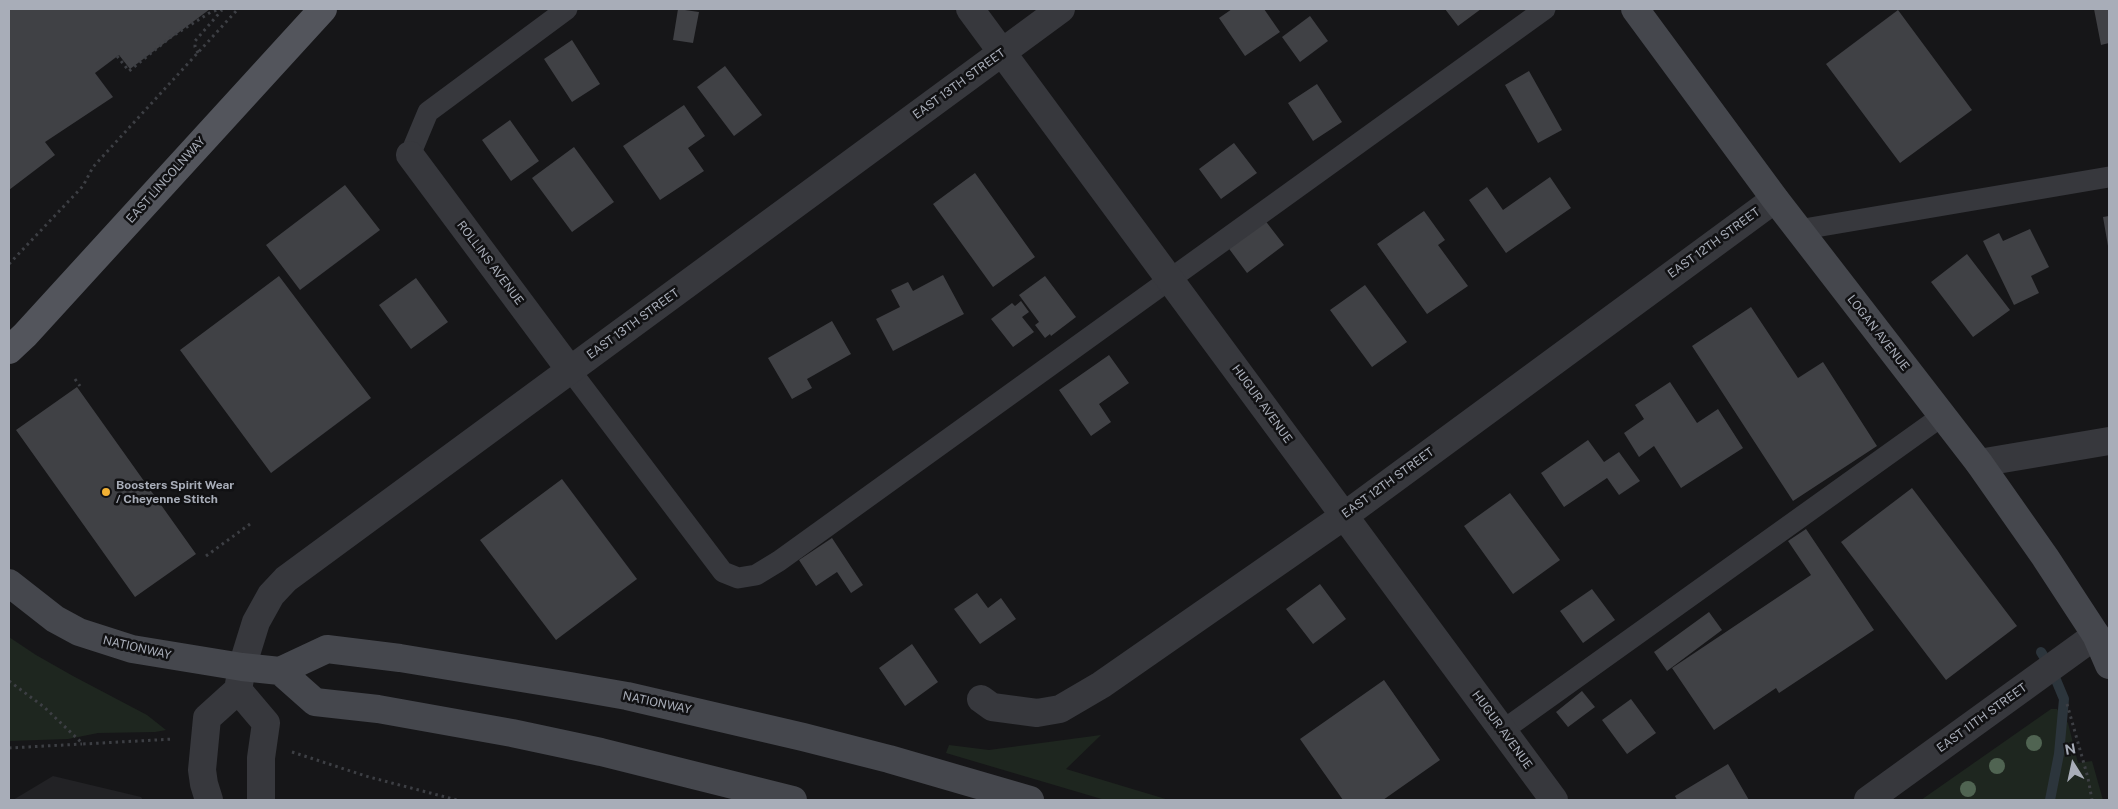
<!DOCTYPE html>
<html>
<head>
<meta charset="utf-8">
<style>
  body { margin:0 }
  #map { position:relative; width:2118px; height:809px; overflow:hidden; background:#161618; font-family:"Public Sans",sans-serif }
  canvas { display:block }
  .frame { position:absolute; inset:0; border:10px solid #a8adb8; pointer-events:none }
  .north { position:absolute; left:2048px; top:739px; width:50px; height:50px; -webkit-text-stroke:4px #111113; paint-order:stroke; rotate:350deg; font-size:14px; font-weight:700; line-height:20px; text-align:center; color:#a8adb8 }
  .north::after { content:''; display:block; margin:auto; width:18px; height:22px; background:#a8adb8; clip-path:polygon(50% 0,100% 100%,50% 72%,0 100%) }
</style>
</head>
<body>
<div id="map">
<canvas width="2118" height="809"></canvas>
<div class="frame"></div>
<div class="north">N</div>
</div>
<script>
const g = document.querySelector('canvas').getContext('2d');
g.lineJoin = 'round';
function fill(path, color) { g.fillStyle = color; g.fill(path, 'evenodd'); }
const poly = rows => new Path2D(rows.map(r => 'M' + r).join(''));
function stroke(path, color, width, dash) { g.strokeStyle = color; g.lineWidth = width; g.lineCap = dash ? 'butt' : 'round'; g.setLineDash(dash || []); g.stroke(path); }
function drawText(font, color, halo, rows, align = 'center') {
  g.font = font + ' "Public Sans",sans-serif'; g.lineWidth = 5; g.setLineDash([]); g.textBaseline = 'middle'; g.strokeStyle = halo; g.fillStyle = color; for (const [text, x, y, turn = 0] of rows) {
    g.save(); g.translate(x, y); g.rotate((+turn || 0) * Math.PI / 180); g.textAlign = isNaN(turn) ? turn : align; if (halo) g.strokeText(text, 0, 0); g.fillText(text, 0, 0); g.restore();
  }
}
fill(poly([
  [53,776,141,797,143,800,13,800]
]), '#222225');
fill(poly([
  [9,637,36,655,73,676,147,715,166,730,155,732,98,733,68,739,9,741],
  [2051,709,2057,709,2068,723,2078,763,2092,761,2103,800,1921,800],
  [1101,735,1066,769,1169,800,1105,800,946,753,949,745,989,750]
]), '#1e261f');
stroke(poly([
  [2041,652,2051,668,2064,699,2059,754,2050,800]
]), '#2c353c', 10);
fill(poly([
  [9,9,210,9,130,69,119,55,95,73,113,97,45,142,55,155,9,190],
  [678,9,699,12,693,43,673,40],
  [1232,9,1264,9,1280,32,1245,56,1219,18],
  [1445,9,1481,9,1458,26],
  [2094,9,2109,9,2109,43,2101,45],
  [1898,10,1972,110,1900,163,1826,64],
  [1310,16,1328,41,1300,62,1282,37],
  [572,40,600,84,572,102,544,59],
  [725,66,762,115,734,136,697,87],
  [1529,71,1562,130,1538,143,1505,85],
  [1317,84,1342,122,1313,141,1288,103],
  [684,105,705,136,688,148,704,171,660,200,623,146],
  [510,120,539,161,511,181,482,140],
  [1234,143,1257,173,1221,199,1199,169],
  [574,147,614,202,572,232,532,178],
  [975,173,1035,257,993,287,933,204],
  [1550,177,1571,208,1506,253,1469,200,1487,187,1503,210],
  [345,185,380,230,300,290,266,245],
  [1424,211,1445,240,1438,245,1468,286,1427,314,1377,244],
  [2109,216,2109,246,2108,246,2103,217],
  [1264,219,1284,245,1247,273,1227,246],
  [2030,229,2049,267,2031,276,2039,293,2014,305,1983,241,1999,233,2003,241],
  [1967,254,2010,310,1973,337,1931,282],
  [943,275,964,314,893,351,876,319,900,307,891,290,908,282,913,291],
  [279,276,371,398,271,473,180,350],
  [1045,276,1076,317,1051,336,1050,334,1045,338,1035,325,1039,322,1019,295],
  [416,278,448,322,411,349,379,305],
  [1365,285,1407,342,1372,367,1330,310],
  [1021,301,1029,312,1022,317,1034,332,1013,347,991,319,1012,303,1015,306],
  [1751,307,1798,378,1823,362,1877,446,1793,501,1692,346],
  [832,321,851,354,807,379,812,388,792,399,768,358],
  [1109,355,1129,383,1099,404,1111,422,1091,436,1059,390],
  [1670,382,1697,423,1718,409,1743,448,1681,488,1654,446,1639,457,1624,433,1644,419,1635,405],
  [77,387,196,554,135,597,16,430],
  [1588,440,1604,462,1619,452,1640,481,1619,495,1607,478,1564,507,1541,473],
  [562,479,637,579,556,640,480,540],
  [1912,488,2017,626,1946,680,1841,542],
  [1510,493,1560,560,1513,594,1464,526],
  [1806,529,1874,630,1779,693,1776,688,1714,730,1672,668,1811,575,1788,541],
  [832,538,863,585,851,593,837,572,816,586,799,560],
  [1320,584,1346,619,1313,644,1286,609],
  [1592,589,1615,620,1583,643,1560,611],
  [977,593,988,608,1001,598,1016,619,980,644,954,609],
  [1709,612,1722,630,1667,671,1654,652],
  [912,644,938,682,905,706,879,668],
  [1384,680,1440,760,1383,800,1343,800,1300,739],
  [1582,691,1595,707,1568,727,1556,712],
  [1631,699,1656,733,1627,754,1602,720],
  [1728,764,1749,800,1677,800,1675,796]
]), '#404145');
stroke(poly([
  [198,53,195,47,195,41,222,10],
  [117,56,129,71,171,37,211,12,221,9],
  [9,264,83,186,93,167,238,9],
  [75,379,80,386],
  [206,556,250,524],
  [9,681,44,707,83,744,174,739],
  [2067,704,2088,778,2092,800],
  [9,748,82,744],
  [292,752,369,777,457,800]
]), '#3d3f44', 3, [2.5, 4]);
stroke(poly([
  [410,155,428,112,567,9],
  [1798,230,2109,177],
  [570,370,723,572,738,578,756,575,779,561,1545,9],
  [1502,731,1942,416]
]), '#37383d', 21);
stroke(poly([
  [970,9,1554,800],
  [410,155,570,370],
  [1979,463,2109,441],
  [981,699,992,707,1037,713,1060,709,1101,685,1344,516,1775,199],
  [209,800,204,784,202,770,207,718,238,690],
  [261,800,261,758,266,723,238,690,242,667,256,622,271,595,286,579,1061,9],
  [1868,800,2096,635]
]), '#37383d', 28);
stroke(poly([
  [1635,9,1775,199,1979,463,2045,557,2096,635,2109,665],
  [9,583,55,619,79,632,132,649,242,667,280,671,327,649,400,658,570,686,627,696,803,737,889,759,1030,800],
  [280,671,315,702,378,709,512,733,601,752,793,800]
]), '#45474d', 28);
stroke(poly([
  [9,350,25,335,323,9]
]), '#53555c', 28);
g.fillStyle = '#506452';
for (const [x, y] of [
  [2034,743],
  [1997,766],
  [1968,789]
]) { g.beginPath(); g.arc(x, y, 8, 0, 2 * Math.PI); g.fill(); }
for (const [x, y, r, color] of [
  [106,492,5,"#f2b134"]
]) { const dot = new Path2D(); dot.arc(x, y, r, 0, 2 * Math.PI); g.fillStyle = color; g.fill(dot); stroke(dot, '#111113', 2); }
drawText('12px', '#a8adb8', '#111113', [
  ["EAST 13TH STREET",959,84,-36],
  ["EAST LINCOLNWAY",166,180,-48],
  ["EAST 12TH STREET",1714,243,-36],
  ["ROLLINS AVENUE",490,263,53],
  ["EAST 13TH STREET",633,324,-36],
  ["LOGAN AVENUE",1878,333,52],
  ["HUGUR AVENUE",1262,404,54],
  ["EAST 12TH STREET",1388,483,-36],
  ["NATIONWAY",137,648,13],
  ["NATIONWAY",657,703,12],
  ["EAST 11TH STREET",1982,718,-36],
  ["HUGUR AVENUE",1502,730,54]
]);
drawText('bold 12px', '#a8adb8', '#111113', [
  ["Boosters Spirit Wear",116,485],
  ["/ Cheyenne Stitch",116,499]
], 'left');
</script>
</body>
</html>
